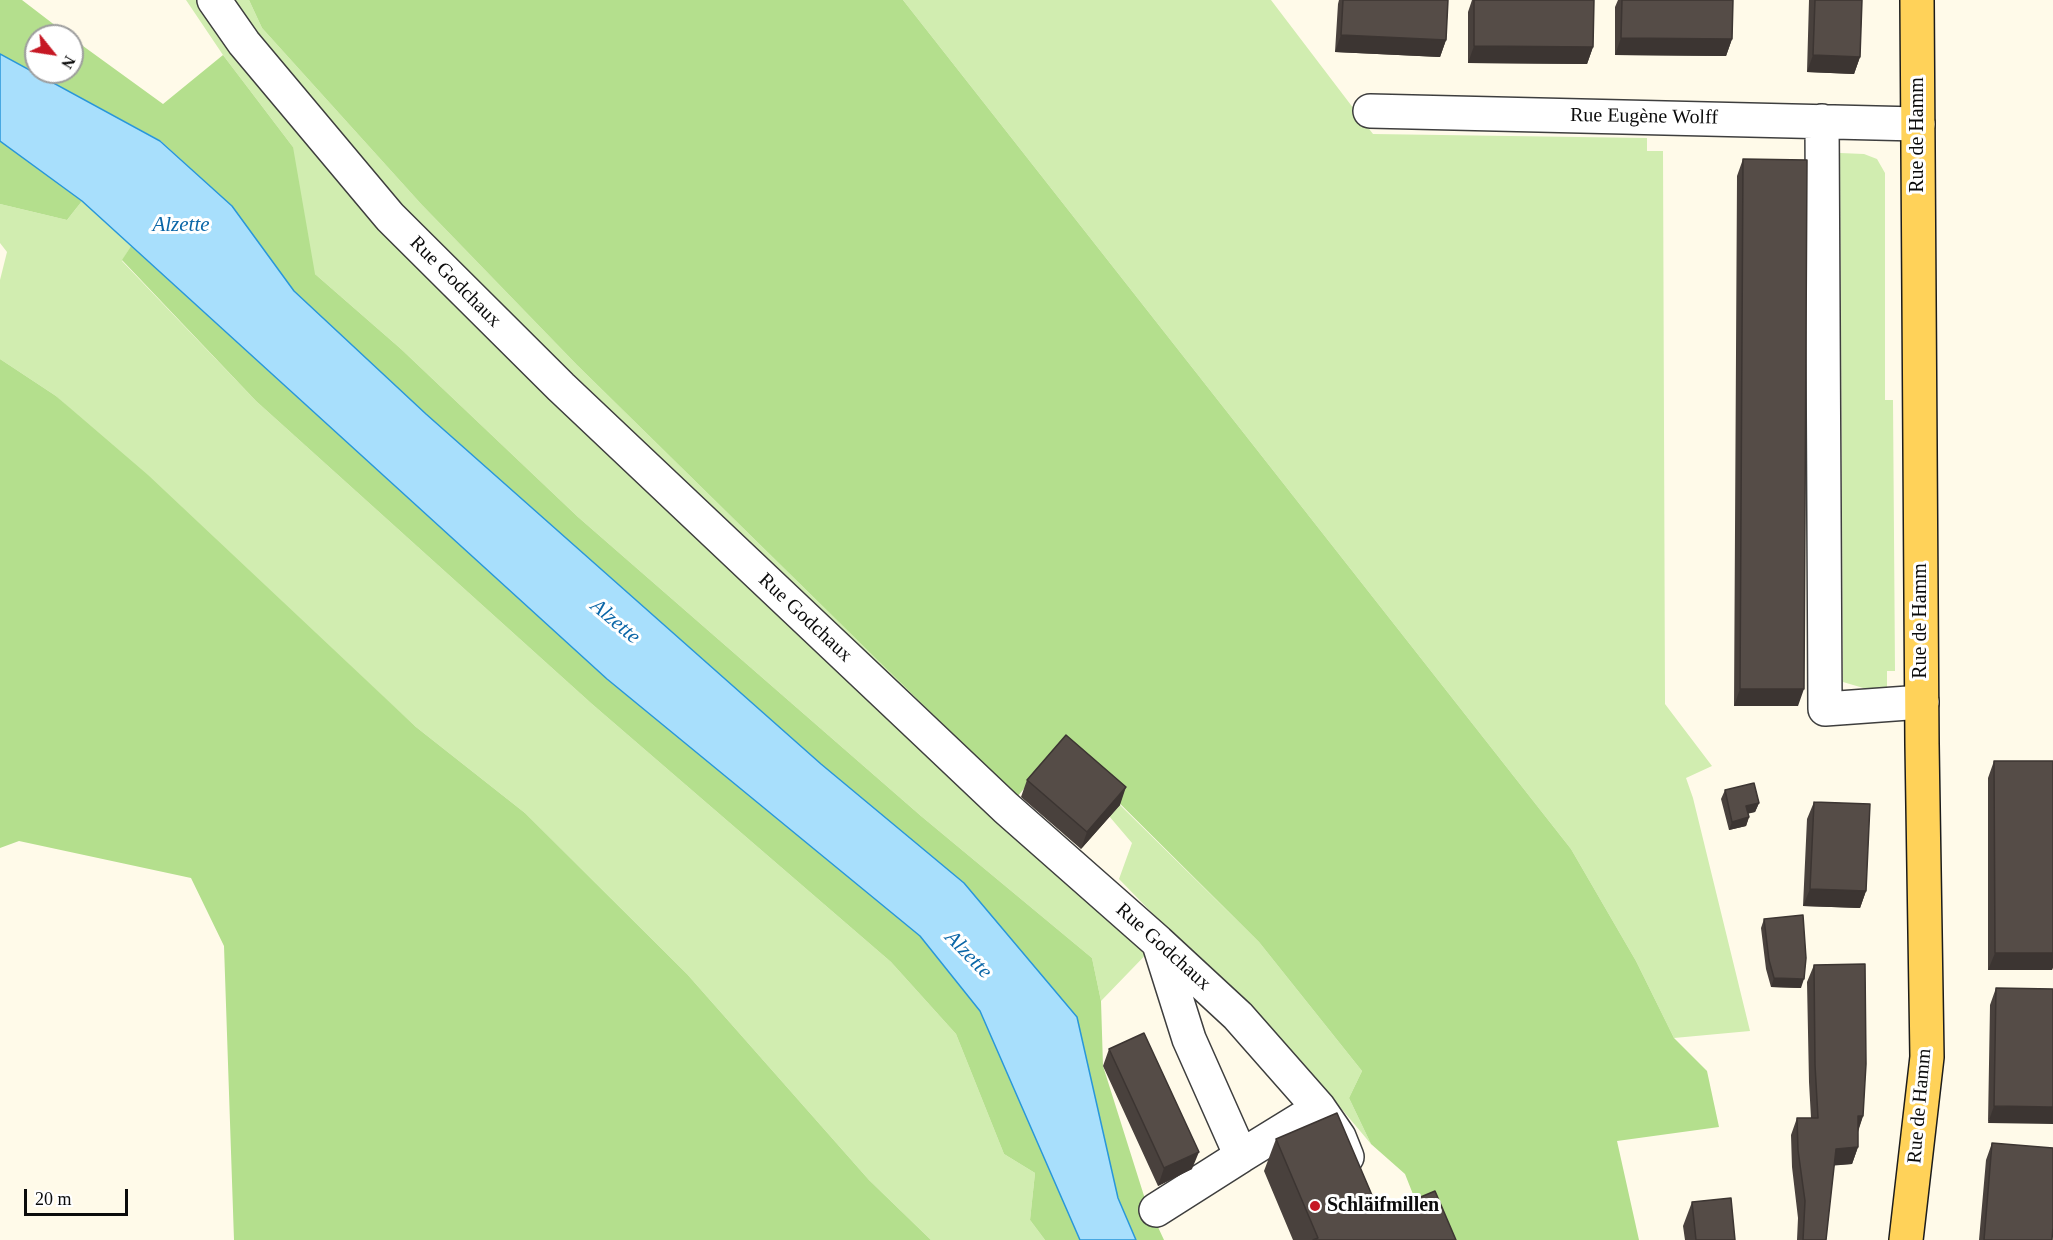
<!DOCTYPE html>
<html>
<head>
<meta charset="utf-8">
<style>
  body { margin:0 }
  #map { position:relative; width:2053px; height:1240px; overflow:hidden; background:#fffae9; font-family:Georgia,serif }
  canvas { display:block }
  .north { position:absolute; left:24px; top:24px; width:60px; height:60px; box-sizing:border-box; background:#fff; border:2px solid #9d9d9d; border-radius:50%; rotate:120deg; font-size:16px; font-weight:700; line-height:24px; text-align:center; color:#0b0b0b }
  .north::after { content:''; display:block; margin:auto; width:21px; height:27px; background:#c61824; clip-path:polygon(50% 0,100% 100%,50% 72%,0 100%) }
  .scale { position:absolute; left:24px; top:1189px; width:104px; height:27px; box-sizing:border-box; border:3px solid #0b0b0b; border-top:0; padding-left:8px; font-size:18px; line-height:21px; white-space:nowrap; color:#0b0b0b; -webkit-text-stroke:4px #fff; paint-order:stroke }
</style>
</head>
<body>
<div id="map">
<canvas width="2053" height="1240"></canvas>
<div class="north">N</div>
<div class="scale">20 m</div>
</div>
<script>
const g = document.querySelector('canvas').getContext('2d');
g.lineJoin = 'round';
function fill(path, color) { g.fillStyle = color; g.fill(path, 'evenodd'); }
const poly = rows => new Path2D(rows.map(r => 'M' + r).join(''));
function stroke(path, color, width, dash) { g.strokeStyle = color; g.lineWidth = width; g.lineCap = dash ? 'butt' : 'round'; g.setLineDash(dash || []); g.stroke(path); }
function drawText(font, color, halo, rows, align = 'center') {
  g.font = font + ' Georgia,serif'; g.lineWidth = 6; g.setLineDash([]); g.textBaseline = 'middle'; g.strokeStyle = halo; g.fillStyle = color; for (const [text, x, y, turn = 0] of rows) {
    g.save(); g.translate(x, y); g.rotate((+turn || 0) * Math.PI / 180); g.textAlign = isNaN(turn) ? turn : align; if (halo) g.strokeText(text, 0, 0); g.fillText(text, 0, 0); g.restore();
  }
}
fill(poly([
  [186,0,249,0,262,28,422,205,577,365,1017,797,1158,942,1101,1001,1092,958,921,816,578,517,401,349,315,274,232,206,293,147,223,55],
  [903,0,1271,0,1373,134,1647,138,1647,151,1663,151,1665,704,1712,766,1686,778,1693,798,1750,1031,1674,1038,1636,961,1571,849],
  [1840,153,1864,154,1877,159,1885,173,1885,400,1893,400,1895,671,1887,671,1887,695,1843,682],
  [82,201,131,246,122,261,256,401,592,704,891,962,956,1034,1004,1154,1035,1173,1030,1220,1045,1240,931,1240,869,1180,687,974,525,813,416,727,56,396,0,359,0,280,7,252,0,243,0,204,67,220],
  [1120,805,1259,942,1362,1071,1349,1098,1371,1144,1334,1100,1119,879,1132,843,1109,816]
]), '#d1edb0');
fill(poly([
  [0,0,22,0,69,36,36,36,36,72,72,72,72,38,163,104,223,55,293,147,315,274,401,349,578,517,921,816,1092,958,1101,1001,1103,1066,1145,1199,1164,1240,1136,1240,1118,1198,1077,1017,964,883,821,764,426,414,294,291,232,206,161,141,0,54],
  [249,0,903,0,1571,849,1636,961,1674,1038,1707,1071,1719,1127,1617,1141,1639,1240,1431,1240,1405,1174,1371,1144,1349,1098,1362,1071,1259,942,1061,745,1017,797,577,365,422,205,262,28],
  [0,141,82,201,67,220,0,204],
  [131,246,607,679,920,936,980,1011,1080,1240,1045,1240,1030,1220,1035,1173,1004,1154,956,1034,891,962,592,704,256,401,122,260],
  [0,359,56,396,148,475,416,727,525,813,687,974,869,1180,931,1240,234,1240,224,946,191,878,19,841,0,848]
]), '#b4df8d');
const water = poly([
  [0,54,160,141,232,206,294,291,426,414,821,764,964,883,1077,1017,1118,1198,1136,1240,1080,1240,980,1011,920,936,607,679,82,201,0,141,0,54]
]);
fill(water, '#a8dffc');
stroke(water, '#2997d9', 1.5);
const minor = poly([
  [214,0,244,43,390,217,561,387,929,735,1006,808,1158,942,1238,1016,1319,1108,1339,1137,1347,1157],
  [1370,111,1918,124],
  [1822,121,1825,709,1922,702],
  [1241,1156,1319,1108],
  [1156,1210,1241,1156,1189,1039,1159,944]
]);
const major = poly([
  [1906,1240,1927,1057,1922,744,1917,0]
]);
stroke(minor, '#3e3e3e', 36);
stroke(major, '#1c1c1c', 36);
stroke(minor, '#fff', 33);
stroke(major, '#ffd259', 33);
fill(poly([
  [1339,0,1448,0,1446,40,1440,57,1335,52,1338,4],
  [1472,0,1594,0,1593,47,1587,64,1468,63,1468,12],
  [1618,0,1733,0,1732,39,1726,56,1615,55,1615,7],
  [1809,0,1862,0,1860,57,1854,74,1807,72],
  [1743,159,1798,706,1734,706,1737,176],
  [1994,761,2053,761,2053,967,2052,970,1988,970,1988,778],
  [1027,780,1120,805,1081,849,1021,797],
  [1725,790,1759,803,1755,812,1748,813,1749,817,1746,826,1729,830,1721,799],
  [1814,802,1866,891,1860,908,1803,906,1807,819],
  [1764,919,1801,988,1771,987,1766,969,1761,928],
  [1814,965,1863,1116,1858,1132,1858,1147,1852,1164,1834,1165,1826,1240,1797,1240,1798,1218,1792,1167,1791,1135,1797,1118,1811,1118,1809,1082,1807,982],
  [1996,988,2053,989,1988,1123,1990,1005],
  [1109,1049,1192,1169,1158,1186,1103,1066],
  [1276,1139,1380,1214,1456,1240,1293,1240,1264,1171],
  [1992,1143,2052,1240,1979,1240,1986,1160],
  [1692,1202,1735,1240,1685,1240,1683,1226]
]), '#49413d');
fill(poly([
  [1341,35,1446,40,1440,57,1335,52],
  [1621,38,1732,39,1726,56,1615,55],
  [1474,46,1593,47,1587,64,1468,63],
  [1813,55,1860,57,1854,74,1807,72],
  [1740,689,1804,689,1798,706,1734,706],
  [1126,787,1120,805,1081,849,1087,832],
  [1759,803,1755,812,1743,815,1746,806],
  [1749,817,1746,826,1729,830,1732,822],
  [1810,889,1866,891,1860,908,1803,906],
  [1995,953,2053,953,2053,967,2052,970,1988,970],
  [1774,978,1804,979,1801,988,1771,987],
  [1994,1106,2053,1107,2053,1124,1988,1123],
  [1858,1116,1863,1116,1857,1133],
  [1858,1147,1852,1164,1829,1166,1836,1149],
  [1199,1152,1192,1169,1158,1186,1164,1168]
]), '#3c3532');
const building = poly([
  [1343,0,1448,0,1446,40,1341,35,1343,0],
  [1474,0,1594,0,1593,47,1474,46,1474,0],
  [1622,0,1733,0,1732,39,1621,38,1622,0],
  [1815,0,1862,0,1860,57,1813,55,1815,0],
  [1743,159,1807,160,1804,689,1740,689,1743,159],
  [1066,735,1126,787,1087,832,1027,780,1066,735],
  [1994,761,2053,761,2053,953,1995,953,1994,761],
  [1754,783,1759,803,1746,806,1749,817,1732,822,1725,790,1754,783],
  [1814,802,1870,804,1866,891,1810,889,1814,802],
  [1803,915,1806,958,1804,979,1774,978,1769,960,1764,919,1803,915],
  [1865,964,1866,1064,1863,1116,1858,1116,1858,1147,1836,1149,1826,1240,1803,1240,1805,1201,1798,1150,1797,1118,1818,1118,1815,1065,1814,965,1865,964],
  [1996,988,2053,989,2053,1107,1994,1106,1996,988],
  [1144,1033,1199,1152,1164,1168,1109,1049,1144,1033],
  [1337,1113,1380,1214,1435,1191,1456,1240,1313,1240,1318,1238,1276,1139,1337,1113],
  [1992,1143,2053,1148,2053,1226,2052,1240,1984,1240,1992,1143],
  [1731,1198,1735,1240,1696,1240,1692,1202,1731,1198]
]);
fill(building, '#554c47');
stroke(building, '#3c3532', 1.5);
for (const [x, y, r, color] of [
  [1315,1206,6,"#c61824"]
]) { const dot = new Path2D(); dot.arc(x, y, r, 0, 2 * Math.PI); g.fillStyle = color; g.fill(dot); stroke(dot, '#fff', 2); }
drawText('20px', '#0b0b0b', '#fff', [
  ["Rue Eugène Wolff",1644,117,1],
  ["Rue de Hamm",1918,135,-90],
  ["Rue Godchaux",455,282,45],
  ["Rue Godchaux",805,618,43],
  ["Rue de Hamm",1921,621,-90],
  ["Rue Godchaux",1163,947,42],
  ["Rue de Hamm",1920,1106,-85]
]);
drawText('bold 20px', '#0b0b0b', '#fff', [
  ["Schläifmillen",1327,1206]
], 'left');
drawText('italic 21px', '#0a66a7', '#fff', [
  ["Alzette",181,225],
  ["Alzette",615,622,40],
  ["Alzette",968,955,46]
]);
</script>
</body>
</html>
